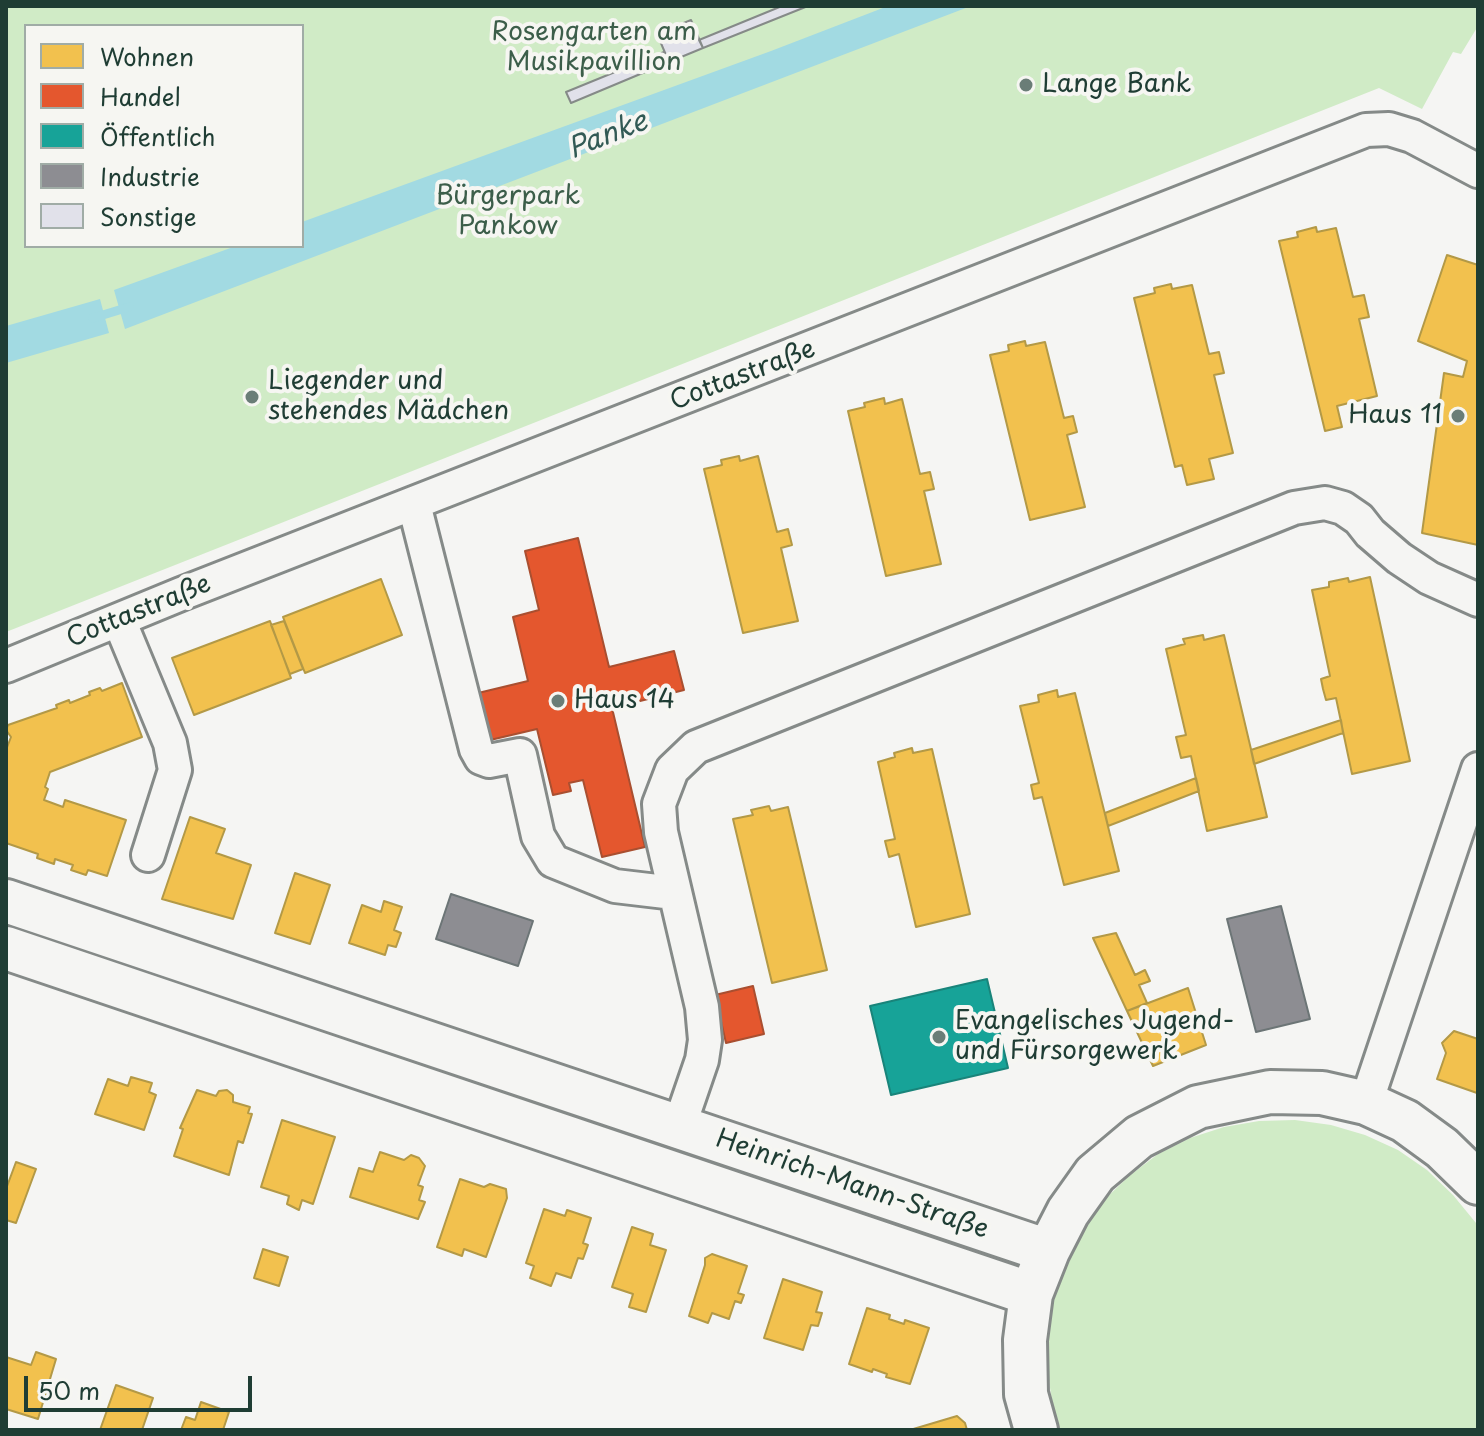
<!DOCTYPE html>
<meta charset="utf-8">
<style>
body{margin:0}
#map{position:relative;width:1484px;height:1436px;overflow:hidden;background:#f5f5f3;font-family:"Playpen Sans",sans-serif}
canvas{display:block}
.frame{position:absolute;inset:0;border:8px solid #1f3d34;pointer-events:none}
.legend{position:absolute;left:24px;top:24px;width:280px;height:224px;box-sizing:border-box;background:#f6f6f2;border:2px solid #a0aca6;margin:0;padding:10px 14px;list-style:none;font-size:24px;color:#1f3d34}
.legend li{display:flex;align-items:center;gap:16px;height:40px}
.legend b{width:40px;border:2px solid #a0aca6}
.scale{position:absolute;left:24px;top:1376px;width:228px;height:36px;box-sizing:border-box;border:4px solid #1f3d34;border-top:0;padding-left:10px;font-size:24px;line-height:28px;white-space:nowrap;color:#1f3d34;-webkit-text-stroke:6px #f6f6f2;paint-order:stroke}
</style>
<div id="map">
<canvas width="1484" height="1436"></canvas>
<div class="frame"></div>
<ul class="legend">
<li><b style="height:22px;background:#f2c14e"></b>Wohnen</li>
<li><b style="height:22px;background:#e4572e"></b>Handel</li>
<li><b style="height:22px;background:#17a398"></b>Öffentlich</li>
<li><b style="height:22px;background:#8d8d92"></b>Industrie</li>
<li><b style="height:22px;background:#e1e1ea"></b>Sonstige</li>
</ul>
<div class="scale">50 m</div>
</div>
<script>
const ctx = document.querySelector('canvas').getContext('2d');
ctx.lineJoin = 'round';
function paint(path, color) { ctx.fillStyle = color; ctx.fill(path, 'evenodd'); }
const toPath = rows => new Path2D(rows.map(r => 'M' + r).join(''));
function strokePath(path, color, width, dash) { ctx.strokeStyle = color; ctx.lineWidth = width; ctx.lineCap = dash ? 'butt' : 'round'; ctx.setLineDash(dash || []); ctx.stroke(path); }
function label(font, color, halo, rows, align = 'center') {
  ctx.font = font + ' "Playpen Sans",sans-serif'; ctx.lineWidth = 8; ctx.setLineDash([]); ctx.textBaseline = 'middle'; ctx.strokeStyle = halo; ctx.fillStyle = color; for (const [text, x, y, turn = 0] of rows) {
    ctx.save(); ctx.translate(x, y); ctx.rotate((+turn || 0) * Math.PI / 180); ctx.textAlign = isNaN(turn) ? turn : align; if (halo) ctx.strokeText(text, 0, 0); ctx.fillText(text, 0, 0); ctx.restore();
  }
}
const green = toPath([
 [6,6,1478,6,1478,26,1461,54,1453,52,1422,109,1379,88,6,632],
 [26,26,302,26,302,246,26,246],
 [1295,1120,1331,1125,1365,1135,1398,1150,1427,1170,1453,1195,1476,1223,1478,1227,1478,1430,1060,1430,1052,1402,1047,1366,1048,1331,1054,1295,1066,1261,1082,1230,1103,1201,1129,1176,1158,1154,1190,1138,1224,1127,1259,1121]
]);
const water = toPath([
 [888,6,971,6,125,329,114,290,236,246,302,246,302,222,771,51],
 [100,299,109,333,6,363,6,326]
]);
const homes = toPath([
 [1316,227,1317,232,1336,228,1353,297,1364,295,1369,317,1359,319,1377,396,1337,406,1342,427,1325,431,1279,241,1298,237,1297,232,1316,227],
 [1447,255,1478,265,1478,545,1422,533,1444,373,1463,377,1467,361,1418,341,1447,255],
 [1171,284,1172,289,1192,285,1209,354,1219,352,1224,373,1214,375,1233,453,1209,459,1214,479,1187,485,1182,465,1175,467,1134,298,1155,293,1154,288,1171,284],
 [1025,341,1026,346,1045,342,1064,418,1073,416,1077,432,1067,435,1085,507,1030,520,990,355,1009,351,1008,345,1025,341],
 [884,398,885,404,902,399,920,474,930,472,934,489,924,491,941,564,886,576,848,411,865,407,864,403,884,398],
 [739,456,740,461,758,456,777,532,788,529,792,545,781,548,798,621,743,633,704,469,722,465,721,460,739,456],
 [1370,577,1410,761,1352,774,1336,698,1326,700,1323,689,1321,679,1330,676,1312,590,1329,587,1329,582,1348,578,1349,582,1370,577],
 [381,579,402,635,305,673,283,617,381,579],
 [270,621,291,678,194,715,172,658,270,621],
 [284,621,303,669,290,674,271,625,284,621],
 [1203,635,1204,640,1224,635,1267,817,1207,831,1191,756,1181,758,1176,737,1186,735,1166,649,1185,644,1183,639,1203,635],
 [122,683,142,737,50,772,45,787,48,789,44,800,63,807,65,800,126,820,107,876,88,870,86,875,71,870,73,865,55,859,54,864,37,858,38,854,6,843,6,750,11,737,6,730,8,725,57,708,56,705,69,700,70,703,90,695,89,692,100,688,102,691,122,683],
 [1057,690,1058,697,1075,693,1119,871,1064,885,1042,797,1034,799,1031,785,1039,783,1020,706,1039,702,1038,695,1057,690],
 [1341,720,1343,733,1254,764,1251,750,1341,720],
 [912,748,913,753,932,749,970,914,916,927,899,854,889,857,885,841,895,839,878,762,895,757,894,753,912,748],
 [1196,778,1199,791,1108,826,1105,813,1196,778],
 [769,806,771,811,788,807,827,970,772,983,733,819,753,815,751,810,769,806],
 [190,817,225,829,216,853,251,865,233,919,162,899,190,817],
 [295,873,330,885,310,944,275,933,295,873],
 [384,901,402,907,394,930,401,933,396,947,388,945,385,955,349,943,362,905,381,912,384,901],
 [1116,933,1135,975,1145,970,1150,981,1139,985,1147,1003,1127,1011,1093,938,1116,933],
 [1188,988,1206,1045,1153,1066,1127,1011,1188,988],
 [1454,1031,1478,1039,1477,1093,1437,1079,1446,1053,1442,1043,1454,1031],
 [131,1077,152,1083,149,1092,156,1095,144,1130,95,1114,108,1079,128,1086,131,1077],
 [197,1090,216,1096,219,1091,227,1090,233,1095,233,1102,250,1107,248,1113,252,1114,243,1143,238,1141,229,1175,174,1156,183,1129,180,1128,197,1090],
 [282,1120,335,1137,313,1204,302,1200,299,1210,287,1204,289,1196,261,1187,282,1120],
 [380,1152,404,1160,411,1155,419,1158,425,1166,418,1185,423,1187,419,1200,425,1202,418,1219,350,1197,359,1168,373,1172,380,1152],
 [16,1162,36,1169,16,1223,6,1220,6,1189,16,1162],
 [460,1179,484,1187,490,1184,506,1189,507,1198,486,1257,464,1249,462,1256,437,1247,460,1179],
 [544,1209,565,1216,567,1210,591,1218,583,1243,588,1245,583,1259,578,1258,571,1278,556,1273,551,1286,530,1278,534,1266,526,1263,544,1209],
 [632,1227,653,1234,650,1245,666,1250,646,1312,629,1307,633,1294,612,1287,632,1227],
 [263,1249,288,1257,279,1286,254,1278,263,1249],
 [712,1254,747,1266,738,1293,744,1295,741,1303,735,1301,729,1319,712,1313,708,1323,689,1316,705,1265,705,1258,712,1254],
 [783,1279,822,1292,816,1312,822,1313,818,1326,811,1325,803,1350,764,1338,783,1279],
 [867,1308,890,1315,889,1319,904,1324,905,1320,929,1328,910,1384,886,1377,887,1374,873,1369,872,1372,849,1364,867,1308],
 [36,1352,56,1359,38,1419,6,1409,6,1357,31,1365,36,1352],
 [116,1385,153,1398,142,1430,100,1430,116,1385],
 [201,1402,229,1412,223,1430,181,1430,186,1417,195,1420,201,1402],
 [957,1416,965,1423,967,1430,910,1430,957,1416]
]);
const shops = toPath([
 [578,538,609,667,674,651,684,690,612,708,645,847,602,857,583,780,569,783,571,791,553,795,537,729,486,741,474,694,528,681,513,617,539,610,525,551,578,538],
 [753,986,764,1034,726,1043,715,995,753,986]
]);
const public = toPath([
 [987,979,1008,1068,891,1095,870,1006,987,979]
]);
const industry = toPath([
 [451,894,533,921,518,966,436,939,451,894],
 [1281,906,1310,1019,1256,1032,1227,919,1281,906]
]);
const stream = toPath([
 [93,318,129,307]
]);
const building = toPath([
 [782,6,808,6,703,48,699,40,782,6],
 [691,20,703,48,669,62,657,34,691,20],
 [664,52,669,62,571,103,566,92,664,52]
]);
const minor = toPath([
 [414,504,476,749,481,758,489,761,520,755,538,836,553,861,615,886,674,893],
 [119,620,170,743,175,770,148,855],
 [6,666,181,594,1366,130,1389,129,1412,136,1478,171],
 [1366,1103,1478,769],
 [679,1127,702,1060,705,1040,702,1007,661,832,659,804,672,770,696,747,1294,508,1325,503,1343,508,1359,519,1370,533,1399,558,1429,578,1478,600]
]);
const major = toPath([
 [6,901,1048,1251],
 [6,948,1031,1294],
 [1036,1430,1026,1394,1025,1340,1031,1294,1048,1251,1068,1212,1095,1174,1139,1137,1198,1107,1270,1092,1322,1093,1366,1103,1405,1121,1442,1148,1478,1183]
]);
const markers = [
 [1026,85,8,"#6a7d77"],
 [252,397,8,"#6a7d77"],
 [1458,416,8,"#6a7d77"],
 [558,701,8,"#6a7d77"],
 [939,1037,8,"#6a7d77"]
];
const parkNames = [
 ["Rosengarten am",594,33],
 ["Musikpavillion",594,63],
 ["Bürgerpark",508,197],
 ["Pankow",508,227]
];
const poiNames = [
 ["Lange Bank",1042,85],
 ["Liegender und",268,382],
 ["stehendes Mädchen",268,412],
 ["Haus 11",1442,416,"right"],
 ["Haus 14",574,701],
 ["Evangelisches Jugend-",955,1022],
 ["und Fürsorgewerk",955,1052]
];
const streetNames = [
 ["Cottastraße",743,376,-21],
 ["Cottastraße",139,612,-22],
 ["Heinrich-Mann-Straße",852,1185,19]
];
const waterNames = [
 ["Panke",608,136,-22]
];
paint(green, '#d0ebc6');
paint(water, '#a2dae2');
paint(homes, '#f2c14e');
strokePath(homes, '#b39946', 2);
paint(shops, '#e4572e');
strokePath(shops, '#a94f30', 2);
paint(public, '#17a398');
strokePath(public, '#19847a', 2);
paint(industry, '#8d8d92');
strokePath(industry, '#6c7576', 2);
strokePath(stream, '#a2dae2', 9);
paint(building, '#e1e1ea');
strokePath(building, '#858a88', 2);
strokePath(minor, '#858a88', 38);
strokePath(major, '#858a88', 48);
strokePath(minor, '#f5f5f3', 32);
strokePath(major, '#f5f5f3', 42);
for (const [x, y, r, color] of markers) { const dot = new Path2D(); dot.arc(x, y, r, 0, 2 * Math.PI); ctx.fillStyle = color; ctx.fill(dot); strokePath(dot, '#f6f6f2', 3); }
label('26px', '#3c5e4a', '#f6f6f2', parkNames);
label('26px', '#1f3d34', '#f6f6f2', poiNames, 'left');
label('26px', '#1f3d34', '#f6f6f2', streetNames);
label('italic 28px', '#325a55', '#f6f6f2', waterNames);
</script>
